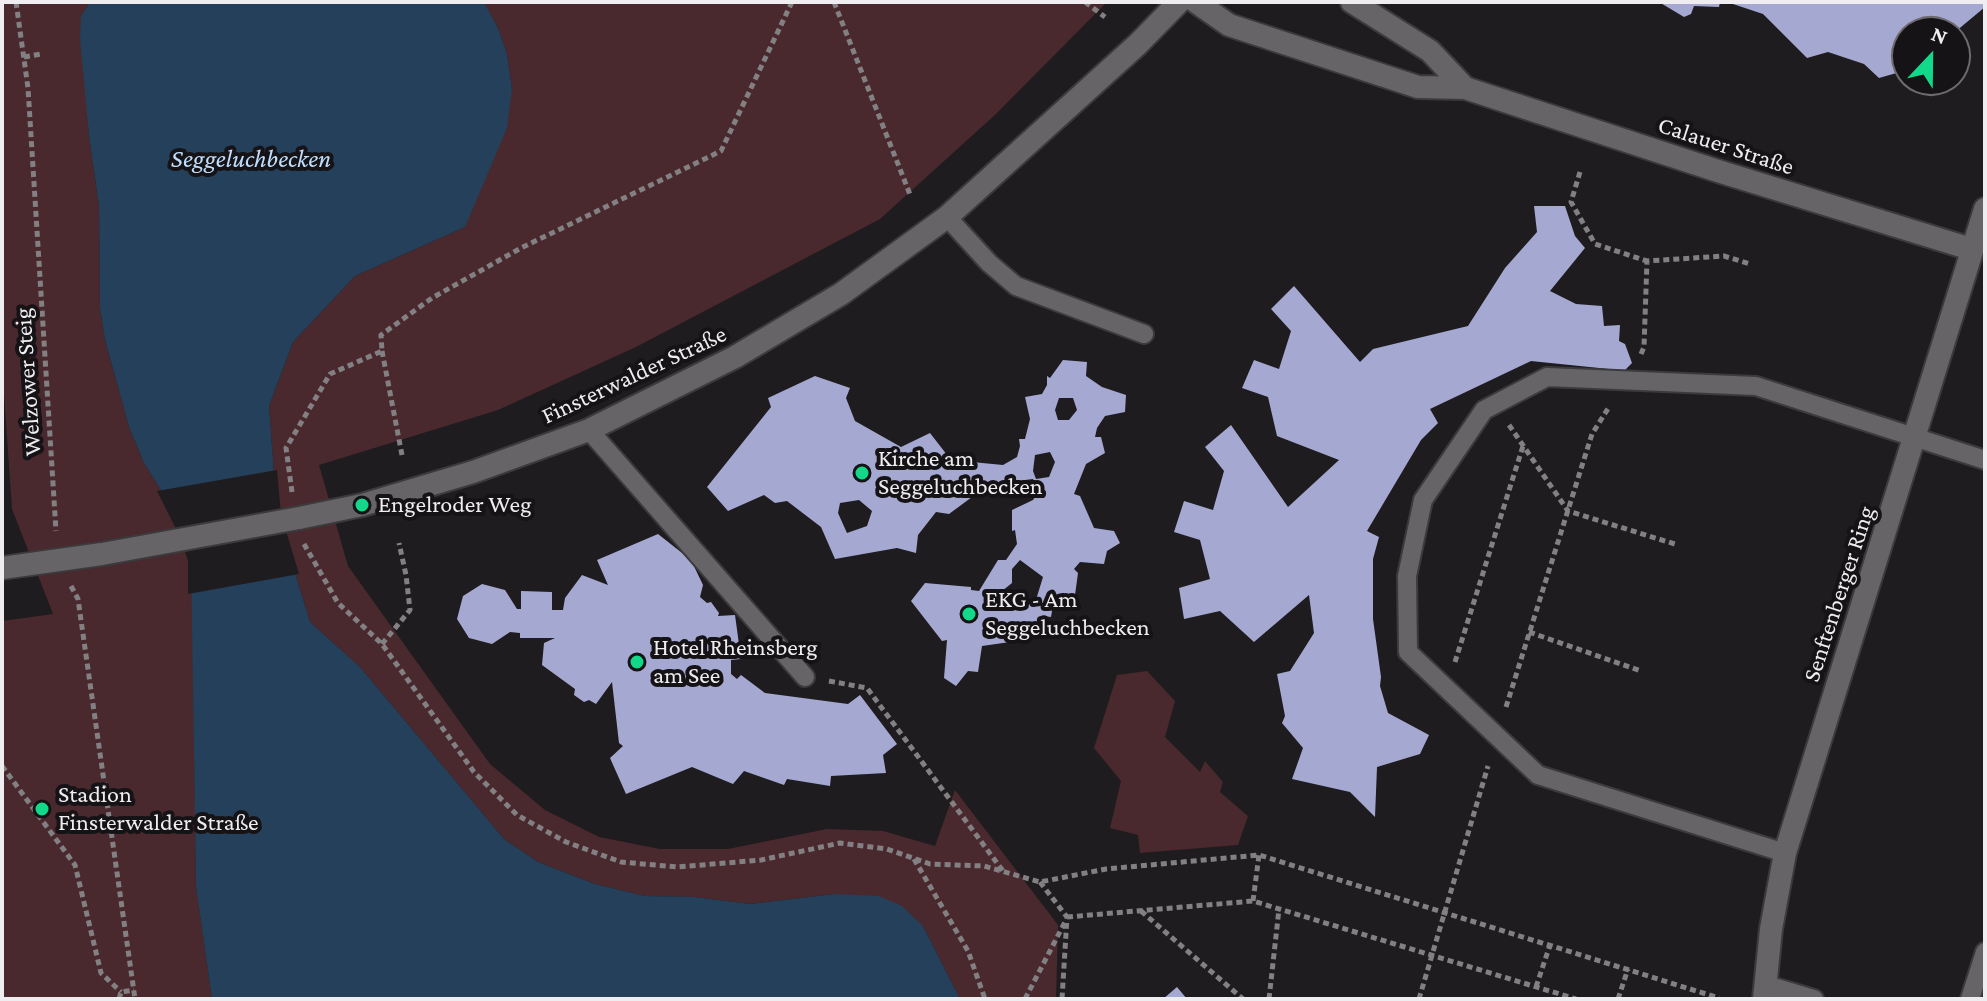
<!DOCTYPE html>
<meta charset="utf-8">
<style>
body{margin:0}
#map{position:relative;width:1987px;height:1001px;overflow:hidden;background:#1e1c1f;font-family:"Crimson Pro",serif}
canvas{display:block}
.frame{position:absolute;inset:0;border:4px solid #efedf0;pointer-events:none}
.north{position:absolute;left:1891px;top:16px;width:80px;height:80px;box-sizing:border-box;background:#151316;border:2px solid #6c6a6d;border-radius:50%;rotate:22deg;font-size:22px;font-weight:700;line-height:32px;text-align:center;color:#efedf0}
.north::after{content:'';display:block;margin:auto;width:28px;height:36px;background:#12d98a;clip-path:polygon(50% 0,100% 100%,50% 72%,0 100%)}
</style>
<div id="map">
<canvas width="1987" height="1001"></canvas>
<div class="frame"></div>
<div class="north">N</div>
</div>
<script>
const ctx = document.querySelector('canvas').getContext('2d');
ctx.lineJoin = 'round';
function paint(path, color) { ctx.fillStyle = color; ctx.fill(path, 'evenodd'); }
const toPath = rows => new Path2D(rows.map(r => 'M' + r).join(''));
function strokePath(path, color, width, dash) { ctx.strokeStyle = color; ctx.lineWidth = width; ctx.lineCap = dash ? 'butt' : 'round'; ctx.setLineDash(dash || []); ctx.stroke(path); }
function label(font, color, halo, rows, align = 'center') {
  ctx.font = font + ' "Crimson Pro",serif'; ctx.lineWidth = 8; ctx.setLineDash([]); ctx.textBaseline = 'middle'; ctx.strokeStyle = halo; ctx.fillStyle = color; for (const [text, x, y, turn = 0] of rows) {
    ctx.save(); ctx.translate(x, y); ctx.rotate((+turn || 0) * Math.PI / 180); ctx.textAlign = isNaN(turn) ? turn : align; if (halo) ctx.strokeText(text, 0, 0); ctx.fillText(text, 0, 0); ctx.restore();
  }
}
const green = toPath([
 [2,2,90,2,81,16,89,136,99,206,100,309,105,340,129,427,144,463,166,498,192,560,196,886,212,999,2,999,2,621,53,614,12,509,2,365],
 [484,2,1107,2,996,114,880,219,636,347,498,410,319,465,348,566,490,764,545,810,599,837,660,849,728,849,827,829,883,831,935,846,955,790,1058,925,1056,999,960,999,923,926,835,894,750,904,695,897,645,896,595,884,538,862,504,839,360,667,310,622,277,514,269,406,293,342,355,276,465,227,512,89,507,54,498,28],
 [1147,671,1175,701,1165,737,1200,772,1205,761,1223,782,1220,792,1248,816,1238,845,1140,853,1138,835,1110,828,1121,781,1094,748,1117,675]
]);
const water = toPath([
 [90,2,484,2,498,28,507,54,512,89,507,128,465,227,355,276,293,342,269,406,277,514,310,622,360,667,504,839,538,862,595,884,645,896,695,897,750,904,835,894,879,896,902,906,923,926,960,999,212,999,196,887,191,560,166,498,144,463,129,427,105,340,100,309,99,206,89,136,80,39,81,16]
]);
const pier = toPath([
 [277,470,281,514,299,574,188,594,188,561,180,537,157,491]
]);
const building = toPath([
 [1659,2,1720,2,1719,7,1694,6,1691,14,1684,17],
 [1727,2,1985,2,1985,7,1955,32,1907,32,1907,70,1879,78,1864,64,1828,52,1807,58,1763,14],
 [1534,206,1565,206,1575,236,1585,248,1550,291,1576,304,1602,306,1604,326,1620,325,1619,341,1625,344,1632,363,1621,374,1609,369,1531,361,1430,409,1438,423,1421,440,1367,531,1379,537,1373,559,1373,619,1381,677,1380,686,1388,713,1429,735,1420,754,1377,767,1375,817,1350,792,1292,779,1303,748,1282,723,1285,716,1277,674,1290,671,1314,633,1309,595,1254,642,1220,611,1184,619,1179,588,1210,579,1200,540,1174,532,1184,501,1213,510,1224,471,1205,447,1231,425,1288,507,1339,460,1277,436,1268,397,1242,388,1254,360,1279,369,1291,331,1271,309,1294,286,1360,362,1373,349,1468,326,1505,268,1537,232],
 [1063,360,1087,362,1086,376,1102,387,1126,395,1125,412,1105,416,1097,428,1095,437,1101,437,1105,453,1086,464,1074,494,1080,496,1094,528,1114,531,1120,543,1107,551,1104,564,1080,562,1074,569,1078,573,1075,595,1062,594,1053,605,1051,617,1044,616,1032,627,1031,639,982,646,978,672,968,671,956,686,944,678,947,640,942,641,911,601,925,583,971,587,971,590,979,591,998,560,1006,560,1017,544,1015,530,1012,531,1012,510,1033,500,1039,491,1033,479,1009,482,972,497,949,514,936,512,918,535,916,553,897,548,835,559,821,527,787,501,775,503,764,495,728,511,707,487,771,407,768,398,815,376,850,388,846,398,855,421,901,447,930,433,951,460,1003,465,1017,457,1020,446,1019,439,1025,439,1030,419,1025,397,1042,394,1047,385,1047,376,1050,378],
 [1059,398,1073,398,1077,410,1069,420,1058,420,1055,410],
 [1050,452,1055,462,1049,477,1036,479,1033,471,1035,455],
 [859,500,872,511,867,526,847,533,838,513,840,503],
 [1020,560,1043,577,1035,603,1011,606,1002,591,1012,583,1012,569],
 [658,534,691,560,703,585,700,597,707,603,711,602,719,613,718,616,735,615,741,659,731,660,731,674,737,679,741,675,765,693,848,704,860,695,897,744,883,755,886,773,831,776,830,786,787,779,784,785,744,771,733,784,692,767,626,794,610,758,623,746,619,743,612,682,596,704,589,700,584,702,574,695,575,689,542,665,544,643,555,638,520,638,520,633,510,632,492,644,469,638,457,619,463,596,482,584,505,590,517,609,521,609,521,591,552,592,552,610,563,610,565,598,582,575,608,585,597,560],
 [1177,987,1187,999,1163,999]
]);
const path = toPath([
 [16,2,28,88,56,531],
 [834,2,911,197],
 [1085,2,1105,17],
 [24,57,41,54],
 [1580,172,1571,202,1595,244,1647,261],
 [382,351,402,455],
 [1641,354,1644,347,1647,261,1724,256,1750,264],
 [1509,425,1568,511,1678,545],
 [292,492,286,448,330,374,382,351,381,335,432,298,521,248,721,151,792,2],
 [304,544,338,603,382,644,474,772,517,815,566,842,621,862,678,867,761,860,840,843,887,849,930,864,984,866,1040,882,1106,869,1259,855,1719,998],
 [71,586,78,599,135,999],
 [1529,632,1641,671],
 [382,644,410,610,406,575,399,543],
 [1455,662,1523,446],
 [829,681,867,688,1003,871],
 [1506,707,1592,434,1609,407],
 [2,766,75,865,101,973,121,992],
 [914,859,968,951,985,999],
 [1040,882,1067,917,1062,999],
 [1253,901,1259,855],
 [1141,911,1243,999],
 [1067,917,1253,901,1576,999],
 [1536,987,1550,945],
 [119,999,121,992,134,990],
 [1025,999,1065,922],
 [1269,999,1279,909],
 [1419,999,1488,766],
 [1618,999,1628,969]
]);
const service = toPath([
 [947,217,989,263,1016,286,1144,334],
 [589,430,805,677],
 [1785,853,1538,775,1408,652,1407,576,1423,500,1484,410,1547,377,1756,386,1985,460],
 [1764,984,1814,999],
 [1970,999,1985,952]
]);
const minor = toPath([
 [1196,2,1229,25,1418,87,1465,88,1721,172,1971,249],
 [1352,2,1430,51,1465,88],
 [1764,999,1771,929,1785,853,1985,209]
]);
const tertiary = toPath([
 [299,518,362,505,473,472,589,430,735,357,841,294,947,217,1138,44,1179,2],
 [2,568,102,554]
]);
const tertiaryBridge = toPath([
 [102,554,299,518]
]);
const markers = [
 [862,473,8,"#12d98a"],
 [362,505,8,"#12d98a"],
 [969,614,8,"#12d98a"],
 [637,662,8,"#12d98a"],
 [42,809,8,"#12d98a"]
];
const streetNames = [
 ["Calauer Straße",1726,146,18],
 ["Finsterwalder Straße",634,375,-25],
 ["Welzower Steig",28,382,-94],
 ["Senftenberger Ring",1839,594,-72]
];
const poiNames = [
 ["Kirche am",878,459],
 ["Seggeluchbecken",878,487],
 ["Engelroder Weg",378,505],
 ["EKG - Am",985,600],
 ["Seggeluchbecken",985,628],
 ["Hotel Rheinsberg",653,648],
 ["am See",653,676],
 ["Stadion",58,795],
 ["Finsterwalder Straße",58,823]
];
const waterNames = [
 ["Seggeluchbecken",251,159]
];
paint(green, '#49292d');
paint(water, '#24405b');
paint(pier, '#1e1c1f');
paint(building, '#a5a9d2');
strokePath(service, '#3b3a3c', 22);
strokePath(minor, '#3b3a3c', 26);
strokePath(tertiary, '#3b3a3c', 26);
strokePath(path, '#828083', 5, [6, 4]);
strokePath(service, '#666467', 18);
strokePath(minor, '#666467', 22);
strokePath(tertiary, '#666467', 22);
strokePath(tertiaryBridge, '#3b3a3c', 26, []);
strokePath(tertiaryBridge, '#666467', 22);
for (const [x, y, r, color] of markers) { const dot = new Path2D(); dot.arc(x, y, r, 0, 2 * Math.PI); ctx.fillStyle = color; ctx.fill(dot); strokePath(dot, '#151316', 3); }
label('24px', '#efedf0', '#151316', streetNames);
label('24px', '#efedf0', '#151316', poiNames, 'left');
label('italic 26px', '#c0defc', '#151316', waterNames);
</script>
